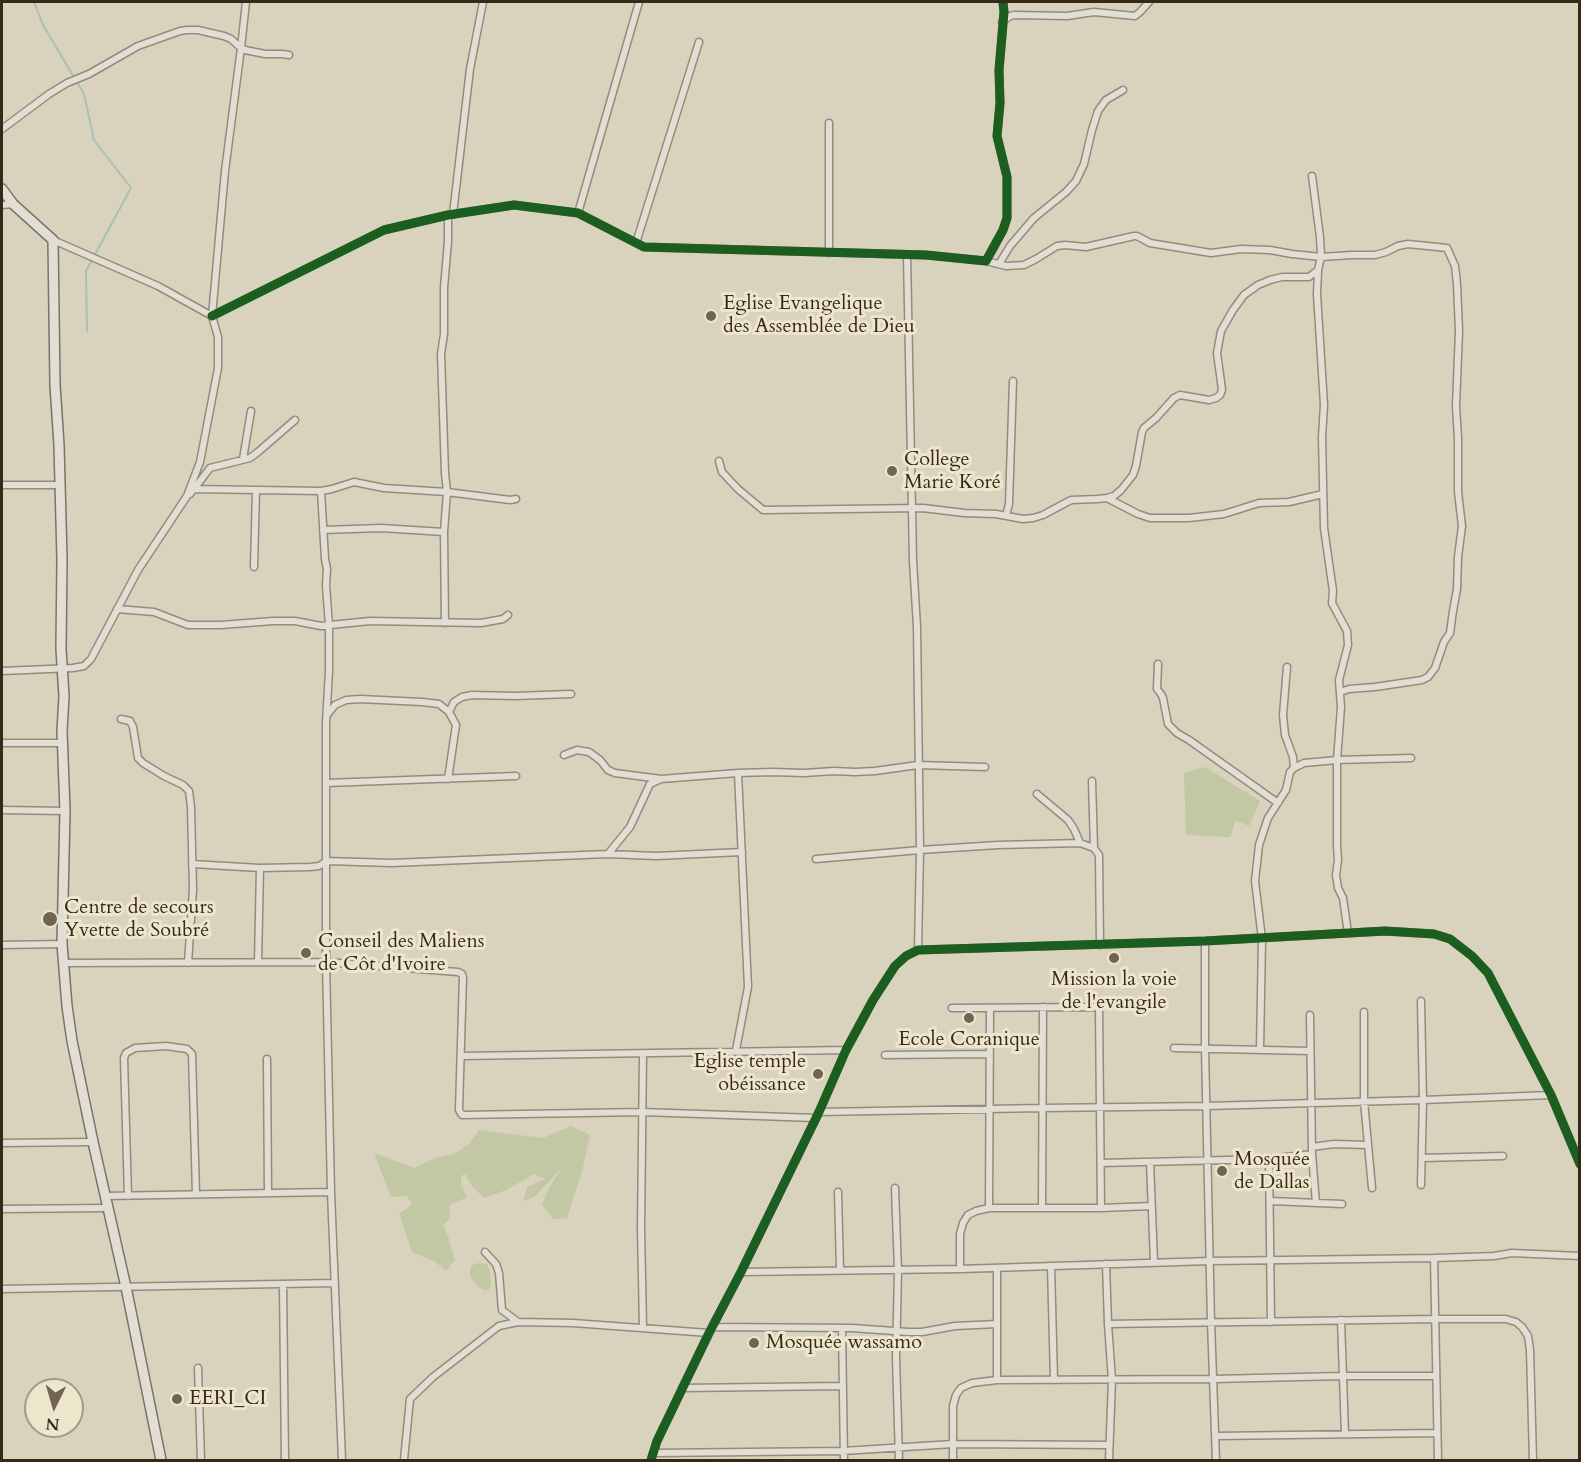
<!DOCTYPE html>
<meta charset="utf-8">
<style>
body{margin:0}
#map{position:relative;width:1581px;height:1462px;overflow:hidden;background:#d9d2bd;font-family:Cardo,serif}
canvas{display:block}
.frame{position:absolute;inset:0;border:3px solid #372919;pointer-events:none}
.north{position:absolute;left:24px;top:1378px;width:60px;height:60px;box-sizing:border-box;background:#eee6cc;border:2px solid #a59a84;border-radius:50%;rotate:185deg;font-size:16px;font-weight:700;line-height:24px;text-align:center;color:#372919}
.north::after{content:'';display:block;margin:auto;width:21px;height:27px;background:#706452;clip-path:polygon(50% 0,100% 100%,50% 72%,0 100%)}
</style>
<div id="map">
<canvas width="1581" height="1462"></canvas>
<div class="frame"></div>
<div class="north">N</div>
</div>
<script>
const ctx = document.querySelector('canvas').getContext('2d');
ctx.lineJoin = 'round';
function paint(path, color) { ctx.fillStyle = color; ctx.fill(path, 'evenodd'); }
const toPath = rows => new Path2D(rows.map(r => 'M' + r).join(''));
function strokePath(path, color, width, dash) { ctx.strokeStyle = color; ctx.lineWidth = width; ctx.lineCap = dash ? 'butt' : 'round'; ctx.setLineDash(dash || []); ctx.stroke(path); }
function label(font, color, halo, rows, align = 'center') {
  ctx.font = font + ' Cardo,serif'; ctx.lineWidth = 6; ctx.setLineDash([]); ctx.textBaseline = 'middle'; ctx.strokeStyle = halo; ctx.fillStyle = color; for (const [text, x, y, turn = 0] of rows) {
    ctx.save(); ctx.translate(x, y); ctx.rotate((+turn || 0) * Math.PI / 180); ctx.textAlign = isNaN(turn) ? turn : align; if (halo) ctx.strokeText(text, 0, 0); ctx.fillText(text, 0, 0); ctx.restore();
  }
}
const green = toPath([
 [1205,767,1260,801,1249,826,1236,820,1230,837,1186,835,1184,773],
 [571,1126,590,1135,582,1171,567,1218,553,1219,542,1204,549,1188,561,1169,533,1198,523,1201,527,1187,545,1179,534,1174,506,1190,484,1198,472,1186,465,1174,461,1176,461,1185,467,1197,450,1205,450,1218,443,1225,448,1236,455,1260,446,1271,434,1261,412,1252,399,1213,408,1208,412,1203,406,1196,391,1197,374,1153,415,1168,434,1158,454,1154,469,1144,479,1130,543,1138],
 [480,1263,487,1264,490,1271,491,1286,486,1291,477,1286,470,1276,470,1270,471,1267,474,1264]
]);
const stream = toPath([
 [34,2,43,25,84,94,94,140,131,188,86,271,87,331]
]);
const minor = toPath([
 [246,2,241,48,245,50,265,54,282,54,289,55],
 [1002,22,1010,16,1014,15,1067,16,1094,12,1135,16,1140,12,1149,2],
 [829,123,829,253],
 [2,129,49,94,67,83,89,74,138,46,180,31,187,30,198,30,224,36,231,39,241,48,225,171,212,316],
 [2,205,13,204],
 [578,213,639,2],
 [453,214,470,69,483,2],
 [636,243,699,42],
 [907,255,913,561,917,627,920,850,918,950],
 [986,261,1006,266,1024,265,1036,259,1057,246,1065,245,1086,247,1134,236,1137,236,1150,243,1211,253,1241,249,1270,250,1292,254,1321,257,1352,255,1375,255,1386,252,1398,246,1408,244,1447,248,1455,266,1457,284,1459,331,1456,406,1458,439,1458,492,1462,526,1458,557,1457,589,1453,611,1450,633,1444,642,1435,668,1428,677,1422,680,1375,687,1349,689,1340,692],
 [999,264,1010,246,1034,218,1066,192,1076,181,1084,164,1092,130,1098,111,1106,100,1123,90],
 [212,316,384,230,448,215,514,205,578,213,644,247,926,255,986,261,1003,230,1007,218,1007,177,997,136,1000,103,999,70,1004,12,1003,2],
 [243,459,251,411],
 [719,461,722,472,738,489,763,510,923,508,964,513,996,514,1023,519,1033,518,1043,515,1071,500,1097,499,1107,498,1114,496,1121,490,1133,475,1136,466,1142,432,1144,428,1156,418,1174,398,1180,395,1209,400,1216,398,1220,395,1222,390,1221,382,1217,353,1221,331,1233,310,1244,295,1258,285,1270,280,1282,277,1309,277,1318,270,1321,257,1320,237,1312,176],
 [2,485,60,485],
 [194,489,210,468,250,458,258,452,295,420],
 [321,491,325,559,327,569,326,585,329,626,329,671,326,723,326,962,331,1192,342,1460],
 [190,494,194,489,321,491,332,489,354,482,384,488,447,492,510,500,516,499],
 [1107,498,1138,514,1150,518,1189,518,1224,514,1259,503,1289,502,1323,494],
 [1006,516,1009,504,1013,381],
 [323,530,381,528,444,532],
 [254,567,256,490],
 [117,609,154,612,188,625,221,625,273,621,295,621,321,626,370,621,481,623,503,619,508,615],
 [445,623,444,532,447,492,445,473,441,354,444,334,444,288,448,241,448,215],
 [1158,664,1157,689,1161,694,1163,698,1168,724,1177,733,1189,740,1278,803],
 [1287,667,1283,715,1285,735,1293,757,1294,768],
 [2,671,73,668,84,666,91,659,138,570,187,496,200,462,218,368,218,337,212,316,158,286,53,240],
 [449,712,454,702,462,697,472,695,515,696,571,694],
 [327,715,335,705,346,700,360,699,422,702,439,704,449,712,456,725,448,779],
 [121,719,130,721,133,727,138,758,143,763,164,776,183,785,189,791,191,807,193,889,188,963],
 [2,743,62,743],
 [564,755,577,750,589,752,600,760,608,770,615,773,661,779,738,773,773,772,804,773,834,771,855,772,875,771,918,765,985,767],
 [1092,781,1094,848],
 [326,783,516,776],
 [1037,794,1068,820,1074,829,1080,843],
 [2,810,65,811],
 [608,854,630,827,650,784,661,779],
 [816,859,920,850,998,845,1080,843,1094,848,1099,855,1100,945],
 [192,864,260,868,310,867,319,866,327,861,392,863,608,854,656,856,742,852],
 [1348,933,1343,898,1338,888,1336,875,1338,860,1337,846,1337,760,1411,758],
 [1205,941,1205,1048,1211,1322,1216,1460],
 [2,945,62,944],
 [258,962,260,868],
 [64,963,326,962,458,972,462,974,463,977,459,1110,462,1115,642,1112,816,1118],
 [1421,1001,1423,1100,1421,1185],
 [952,1008,1096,1007,1099,1008,1101,1208],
 [1364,1012,1364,1101,1372,1188],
 [1310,1015,1312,1154,1316,1203],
 [1174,1048,1310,1051],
 [1260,1049,1262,939,1255,881,1259,845,1268,818,1286,790,1290,772,1294,768,1304,763,1337,760,1341,707,1339,680,1348,645,1347,631,1332,603,1333,591,1324,528,1322,437,1324,405,1317,294,1318,271],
 [736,1050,748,987,738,773],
 [643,1054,641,1229,643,1327],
 [885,1055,990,1054],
 [461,1056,846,1050],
 [267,1059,268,1193],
 [819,1112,1043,1108,1207,1106,1423,1100,1551,1095],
 [2,1143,93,1142],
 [1312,1147,1334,1144,1368,1145],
 [1422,1158,1503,1156],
 [1269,1159,1271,1322],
 [1150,1162,1154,1262],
 [1101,1163,1269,1159,1312,1154],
 [895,1188,898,1271,896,1358,899,1460],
 [838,1192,840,1270],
 [105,1196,331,1192],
 [128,1196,124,1058,126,1053,135,1048,166,1046,187,1049,192,1054,196,1194],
 [1271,1201,1342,1204],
 [989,1208,990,1009],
 [1042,1208,1043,1007],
 [2,1209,108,1208],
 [485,1252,496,1264,499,1273,502,1310,518,1322],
 [1434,1258,1438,1460],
 [1106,1264,1108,1324,1112,1380,1109,1460],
 [1051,1266,1054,1380],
 [997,1268,997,1380],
 [960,1269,960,1234,963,1223,968,1215,976,1211,989,1208,1101,1208,1151,1206],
 [741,1272,960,1269,1210,1261,1434,1258,1494,1256,1512,1253,1580,1256],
 [283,1284,285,1460],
 [2,1289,335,1283],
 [1341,1320,1345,1434],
 [1108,1324,1435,1319,1506,1319,1516,1322,1522,1327,1528,1336,1530,1350,1533,1460],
 [713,1327,852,1328,908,1332,922,1332,955,1326,997,1324],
 [842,1328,844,1460],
 [198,1368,201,1460],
 [682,1388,843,1386],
 [1216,1436,1437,1433],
 [653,1453,843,1451,953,1444,1109,1445],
 [404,1460,410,1399,433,1377,499,1326,518,1322,573,1323,709,1333],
 [651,1460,657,1441,709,1333,741,1272,819,1112,846,1050,873,1000,895,966,906,956,918,950,1205,941,1385,931,1434,934,1450,939,1472,956,1488,973,1551,1095,1580,1164],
 [953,1460,953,1406,956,1395,961,1388,972,1383,997,1380,1214,1379,1342,1376,1436,1376]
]);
const secondary = toPath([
 [2,189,13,204,53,240,55,385,59,445,62,559,61,649,64,696,62,731,65,811,62,944,67,1006,72,1041,93,1142,126,1287,161,1460]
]);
const cycleway = toPath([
 [212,316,384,230,448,215,514,205,578,213,644,247,926,255,986,261,1003,230,1007,218,1007,177,997,136,1000,103,999,70,1004,12,1003,2],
 [651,1460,657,1441,709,1333,741,1272,819,1112,846,1050,873,1000,895,966,906,956,918,950,1205,941,1385,931,1434,934,1450,939,1472,956,1488,973,1551,1095,1580,1164]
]);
const markers = [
 [711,316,6,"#706452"],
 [892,471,6,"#706452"],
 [50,919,8,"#706452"],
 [306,953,6,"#706452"],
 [1114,958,6,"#706452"],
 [969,1018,6,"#706452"],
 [818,1074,6,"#706452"],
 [1222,1171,6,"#706452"],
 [754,1343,6,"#706452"],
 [177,1399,6,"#706452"]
];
const poiNames = [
 ["Eglise Evangelique",723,304],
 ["des Assemblée de Dieu",723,327],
 ["College",904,460],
 ["Marie Koré",904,483],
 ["Centre de secours",64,908],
 ["Yvette de Soubré",64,931],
 ["Conseil des Maliens",318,942],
 ["de Côt d'Ivoire",318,965],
 ["Mission la voie",1114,980,"center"],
 ["de l'evangile",1114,1003,"center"],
 ["Ecole Coranique",969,1040,"center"],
 ["Eglise temple",806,1062,"right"],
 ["obéissance",806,1085,"right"],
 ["Mosquée",1234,1160],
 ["de Dallas",1234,1183],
 ["Mosquée wassamo",766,1343],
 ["EERI_CI",189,1399]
];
paint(green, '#c2c8a4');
strokePath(stream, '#aac0b4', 2);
strokePath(minor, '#928c7e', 9);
strokePath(secondary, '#7a7468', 12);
strokePath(minor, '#e2ded3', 6);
strokePath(secondary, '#e2ded3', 9);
strokePath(cycleway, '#1b5e20', 9);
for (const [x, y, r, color] of markers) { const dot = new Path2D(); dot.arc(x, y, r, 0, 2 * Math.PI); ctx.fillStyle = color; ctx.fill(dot); strokePath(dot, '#eee6cc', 2); }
label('20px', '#372919', '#eee6cc', poiNames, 'left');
</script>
